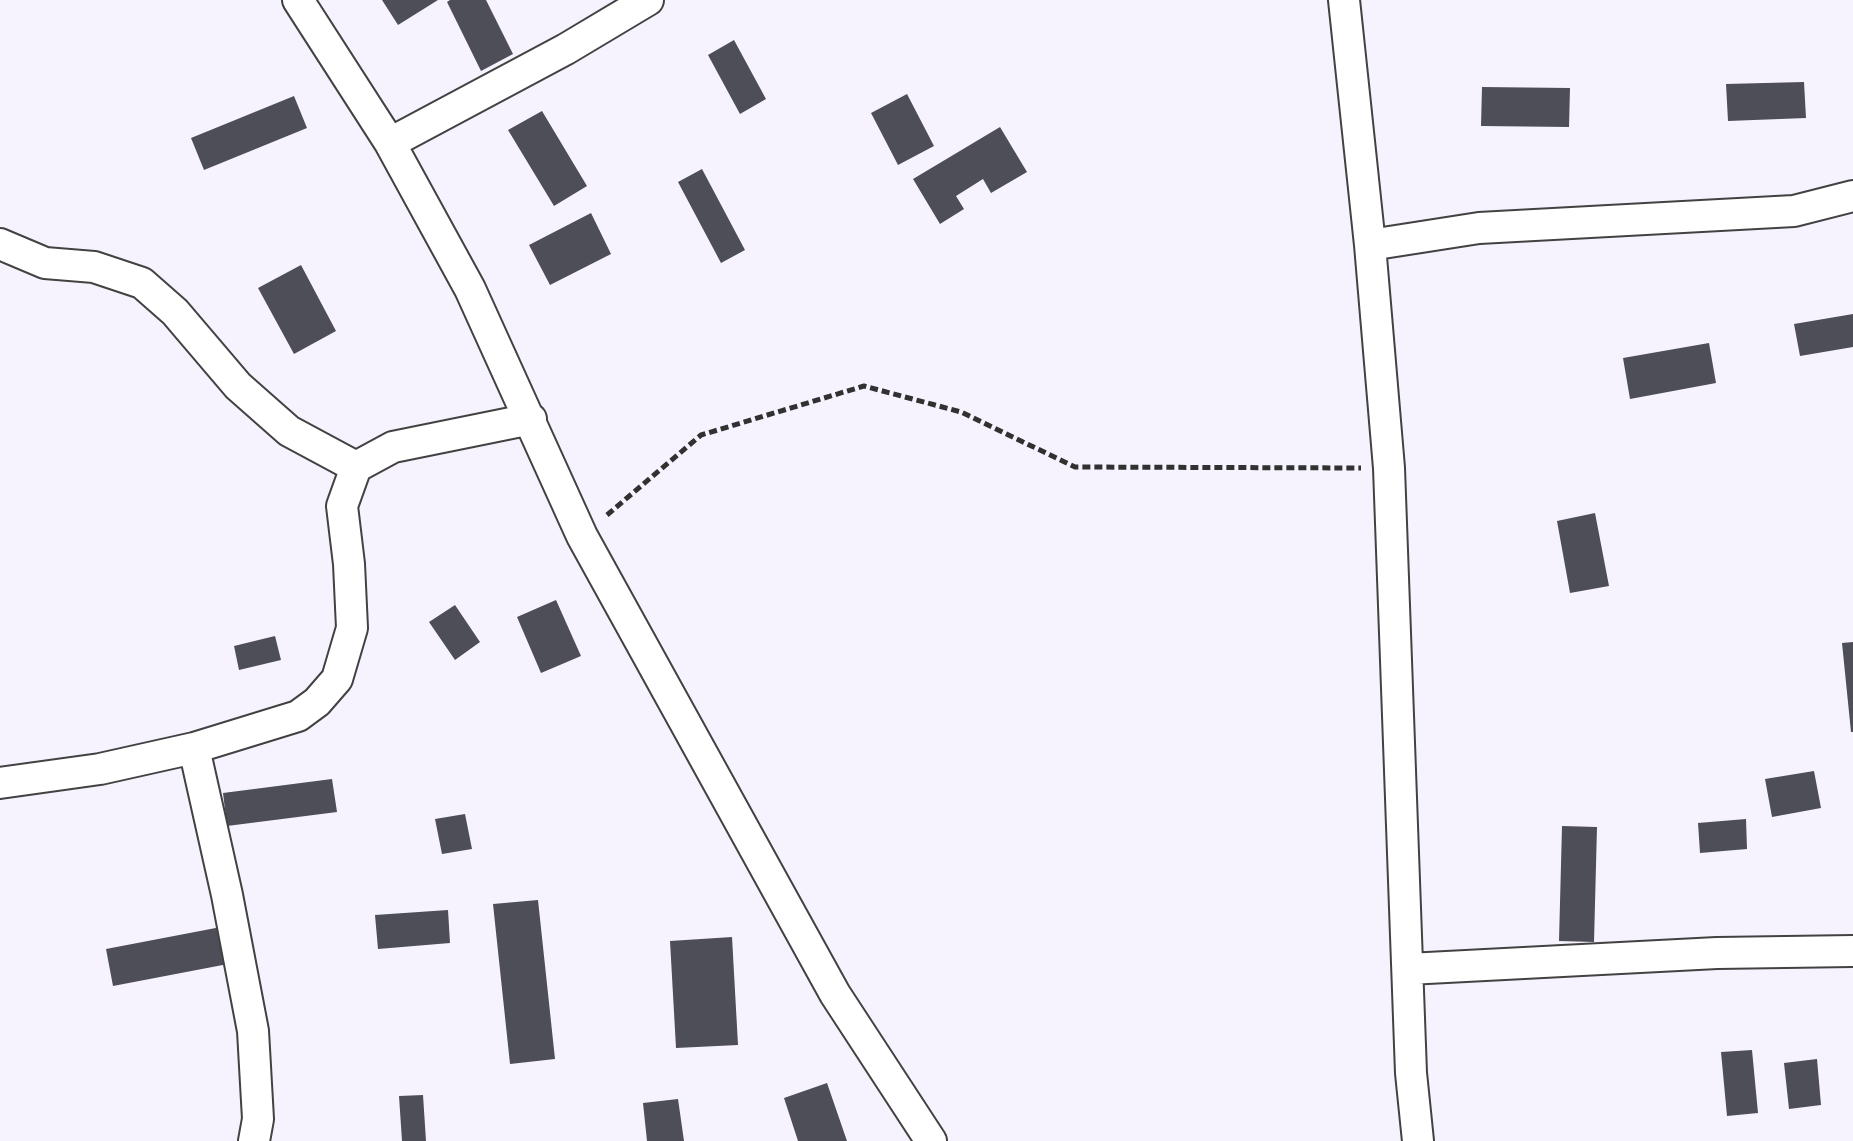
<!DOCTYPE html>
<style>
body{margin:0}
canvas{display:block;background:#f6f3fe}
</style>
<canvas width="1853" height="1141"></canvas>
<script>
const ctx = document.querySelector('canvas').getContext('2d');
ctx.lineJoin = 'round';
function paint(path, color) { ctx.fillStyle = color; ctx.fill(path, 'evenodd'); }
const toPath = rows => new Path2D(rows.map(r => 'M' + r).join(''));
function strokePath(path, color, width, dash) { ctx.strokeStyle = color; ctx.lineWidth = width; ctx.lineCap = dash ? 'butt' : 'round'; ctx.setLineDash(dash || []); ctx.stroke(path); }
const building = toPath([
 [382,0,438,0,398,25],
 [450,0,486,0,513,54,481,71,447,2],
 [734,40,766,99,740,114,708,55],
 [1804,82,1806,118,1728,121,1726,84],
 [1482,87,1570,88,1569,127,1481,126],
 [907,94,934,146,898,165,871,113],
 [294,96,307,128,204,170,191,138],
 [542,111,587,186,554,206,508,130],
 [1000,127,1027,172,991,193,983,179,956,196,964,209,940,224,913,179],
 [702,169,745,250,721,263,678,182],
 [591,213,611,254,550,285,529,245],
 [301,265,336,331,294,354,258,288],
 [1853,314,1853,347,1800,356,1794,324],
 [1709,343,1716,383,1630,399,1623,358],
 [1595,513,1609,586,1570,593,1557,521],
 [556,600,581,656,541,673,517,617],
 [455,605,480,642,455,660,429,622],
 [275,636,281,660,239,670,234,646],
 [1853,642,1853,732,1851,732,1842,643],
 [1814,771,1821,808,1772,817,1765,779],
 [332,779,337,812,227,826,223,793],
 [465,814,472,849,442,854,435,819],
 [1746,819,1747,849,1700,853,1698,823],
 [1562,826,1597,827,1594,942,1559,941],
 [538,900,555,1059,510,1064,493,904],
 [448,910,450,943,378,949,375,915],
 [221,927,228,964,113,986,106,949],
 [732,937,738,1045,676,1048,670,941],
 [1752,1050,1758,1113,1727,1116,1721,1052],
 [1817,1059,1821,1105,1789,1109,1784,1063],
 [827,1083,847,1141,798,1141,784,1098],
 [423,1095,426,1141,402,1141,399,1096],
 [678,1099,684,1141,647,1141,643,1103]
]);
const path = toPath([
 [607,515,701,435,864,386,961,412,1075,467,1361,468]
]);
const minor = toPath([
 [298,0,390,143,470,289,582,536,835,994,931,1141],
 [1344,0,1370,245,1389,468,1411,1073,1418,1141],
 [390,143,566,49,648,0],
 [0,244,45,263,94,267,142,283,175,312,238,386,289,431,356,467],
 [1370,245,1479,228,1794,211,1853,196],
 [194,748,227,895,253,1031,258,1119,254,1141],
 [0,783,100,769,194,748,298,716,317,702,337,679,352,628,349,564,342,506,356,467,393,447,531,419],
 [1408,969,1717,953,1853,951]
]);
paint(building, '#4d4e57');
strokePath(minor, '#424242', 34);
strokePath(path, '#313131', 5, [8, 4]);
strokePath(minor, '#fff', 30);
</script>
